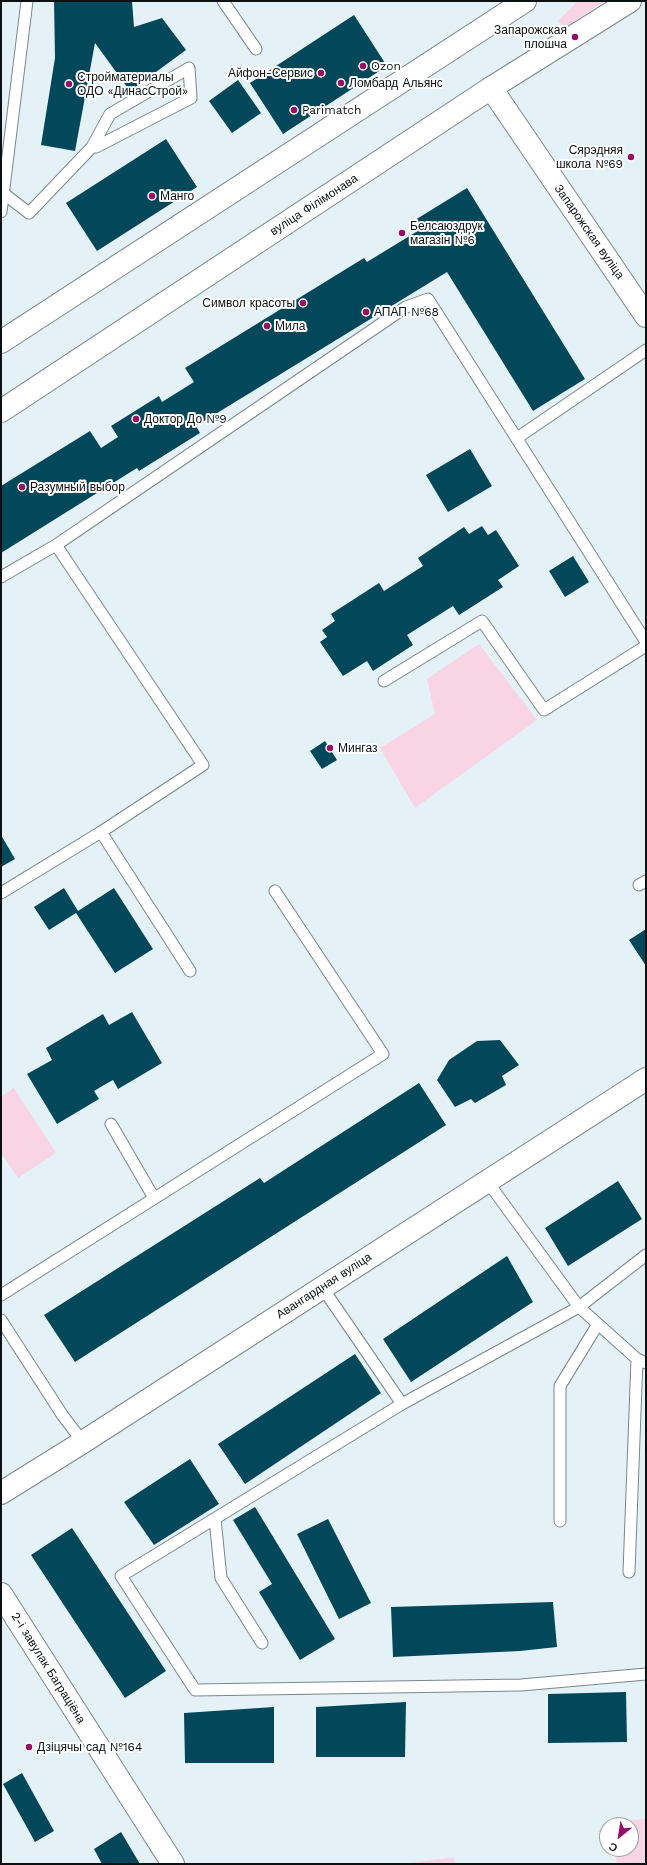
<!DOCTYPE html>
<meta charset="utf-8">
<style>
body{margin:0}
#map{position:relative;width:647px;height:1865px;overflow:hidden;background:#e4f2f8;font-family:"Work Sans",sans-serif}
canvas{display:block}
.frame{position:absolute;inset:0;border:2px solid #0b1012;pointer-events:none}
.north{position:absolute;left:599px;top:1817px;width:40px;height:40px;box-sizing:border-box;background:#fff;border:1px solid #9d9fa0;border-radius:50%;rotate:210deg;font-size:11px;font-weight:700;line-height:16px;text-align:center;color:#0b1012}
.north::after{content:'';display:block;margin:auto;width:14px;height:18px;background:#960f66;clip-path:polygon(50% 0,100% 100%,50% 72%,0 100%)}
</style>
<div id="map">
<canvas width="647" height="1865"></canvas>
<div class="frame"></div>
<div class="north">С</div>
</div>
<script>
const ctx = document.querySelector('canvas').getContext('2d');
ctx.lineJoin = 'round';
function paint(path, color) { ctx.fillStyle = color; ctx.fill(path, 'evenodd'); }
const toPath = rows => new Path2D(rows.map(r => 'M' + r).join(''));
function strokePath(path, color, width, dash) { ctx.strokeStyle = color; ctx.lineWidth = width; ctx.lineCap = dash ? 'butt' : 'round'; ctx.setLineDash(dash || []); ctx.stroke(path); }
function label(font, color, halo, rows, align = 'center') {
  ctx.font = font + ' "Work Sans",sans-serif'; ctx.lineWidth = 4; ctx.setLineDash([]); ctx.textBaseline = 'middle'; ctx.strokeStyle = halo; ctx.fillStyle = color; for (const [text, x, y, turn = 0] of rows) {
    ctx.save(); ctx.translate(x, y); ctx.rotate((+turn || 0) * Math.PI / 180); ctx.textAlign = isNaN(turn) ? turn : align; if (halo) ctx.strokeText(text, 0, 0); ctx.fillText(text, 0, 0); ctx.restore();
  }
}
const green = toPath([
 [578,1,605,1,565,27,558,21],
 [479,644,537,720,415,808,380,748,435,714,427,679],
 [14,1088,56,1153,18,1178,1,1153,1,1097],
 [646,1818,646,1864,617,1864,614,1849,631,1849,631,1825,611,1825,610,1824],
 [454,1857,455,1864,402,1864]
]);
const building = toPath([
 [54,1,132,1,134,27,162,18,186,50,130,91,95,43,75,151,41,145,55,58],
 [354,15,387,66,283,134,250,83],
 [238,80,261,113,232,133,209,101],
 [166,139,197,187,97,251,66,203],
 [467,188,585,379,533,411,447,272,196,426,200,433,139,471,137,468,1,553,1,486,90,431,101,448,118,437,111,426,159,396,162,402,194,382,185,368,364,258,367,262,421,229,415,220],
 [470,449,492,486,448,512,426,475],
 [482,526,488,535,496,530,519,566,498,580,503,587,459,615,453,606,407,635,413,645,373,671,367,661,343,676,320,642,327,637,322,630,335,621,331,614,379,583,384,591,423,566,418,558,464,527,469,534],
 [573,556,589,582,565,597,549,571],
 [325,741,337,760,322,769,310,751],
 [1,835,15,859,1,867],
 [64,888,78,911,114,888,153,949,115,973,76,913,49,930,34,907],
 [646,929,646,966,629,940],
 [132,1012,162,1063,118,1089,113,1080,104,1085,94,1091,99,1099,57,1124,27,1074,52,1060,46,1048,103,1014,109,1025],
 [500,1040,519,1065,502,1076,506,1085,475,1103,471,1099,455,1107,437,1080,449,1060,477,1041],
 [419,1083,446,1125,75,1362,44,1315,260,1178,264,1183],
 [618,1181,642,1219,568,1266,545,1228],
 [507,1256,533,1302,411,1382,383,1339],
 [355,1354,381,1393,245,1484,218,1444],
 [190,1459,219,1504,154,1545,124,1502],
 [255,1507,335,1639,300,1660,259,1592,272,1584,233,1520],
 [328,1519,371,1603,339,1619,297,1534],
 [72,1528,166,1671,125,1698,31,1555],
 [553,1602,557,1647,520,1651,393,1657,391,1607],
 [626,1692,627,1742,548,1743,548,1694],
 [406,1702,405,1757,316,1757,316,1707],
 [274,1707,274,1763,185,1763,184,1713],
 [22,1773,54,1831,35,1842,3,1784],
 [121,1832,140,1864,102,1864,94,1849]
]);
const lane = toPath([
 [223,1,256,49],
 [1,194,3,193,29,213,92,147,96,147,191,98,189,68,110,114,92,147],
 [1,212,27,1],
 [517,438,646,350],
 [1,577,56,545],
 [384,681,482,621,544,710,646,646],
 [101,832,190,971],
 [639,885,646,881],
 [1,893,101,832,203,765,56,545,406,307,428,299,646,642],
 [111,1124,154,1198],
 [487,1181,579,1307,637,1359,646,1363],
 [646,1255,579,1307,402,1404,121,1576,195,1690,521,1685,646,1674],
 [322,1287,402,1404],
 [1,1295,383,1054,275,891],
 [1,1320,63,1416,83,1442],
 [215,1519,221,1578,262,1643],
 [560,1521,560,1386,598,1324],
 [629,1572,637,1359]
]);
const street = toPath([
 [491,88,646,316],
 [1,1493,83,1442,646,1079],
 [1,1594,173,1864]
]);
const primary = toPath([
 [1,342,525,1],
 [1,411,491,88,630,1]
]);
const markers = [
 [575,37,4,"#960f66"],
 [363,66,4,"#960f66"],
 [321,73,4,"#960f66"],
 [341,83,4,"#960f66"],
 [69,84,4,"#960f66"],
 [294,110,4,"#960f66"],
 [631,157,4,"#960f66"],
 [152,196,4,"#960f66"],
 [402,233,4,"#960f66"],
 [303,303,4,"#960f66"],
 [366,312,4,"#960f66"],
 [267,326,4,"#960f66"],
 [136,419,4,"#960f66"],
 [22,487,4,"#960f66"],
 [330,748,4,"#960f66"],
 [29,1747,4,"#960f66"]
];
const poiNames = [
 ["Запарожская",567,30,"right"],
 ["плошча",567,44,"right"],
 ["Ozon",371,66],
 ["Айфон-Сервис",313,73,"right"],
 ["Стройматериалы",77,77],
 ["ОДО «ДинасСтрой»",77,91],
 ["Ломбард Альянс",349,83],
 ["Parimatch",302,110],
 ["Сярэдняя",623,150,"right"],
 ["школа №69",623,164,"right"],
 ["Манго",160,196],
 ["Белсаюздрук",410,226],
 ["магазін №6",410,240],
 ["Символ красоты",295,303,"right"],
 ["АПАП №68",374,312],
 ["Мила",275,326],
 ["Доктор До №9",144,419],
 ["Разумный выбор",30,487],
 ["Мингаз",338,748],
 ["Дзіцячы сад №164",37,1747]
];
const streetNames = [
 ["вуліца Філімонава",314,205,-33],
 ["Запарожская вуліца",589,232,55],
 ["Авангардная вуліца",324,1286,-33],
 ["2-і завулак Баграціёна",48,1668,58]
];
paint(green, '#f8d4e4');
paint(building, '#03475a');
strokePath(lane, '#79878c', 13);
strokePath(street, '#79878c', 24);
strokePath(primary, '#79878c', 24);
strokePath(lane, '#fff', 11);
strokePath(street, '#fff', 22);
strokePath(primary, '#fff', 22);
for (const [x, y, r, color] of markers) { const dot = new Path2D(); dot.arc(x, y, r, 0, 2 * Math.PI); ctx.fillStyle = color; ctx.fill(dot); strokePath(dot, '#fff', 1.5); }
label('12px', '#0b1012', '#fff', poiNames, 'left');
label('12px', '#0b1012', '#fff', streetNames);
</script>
